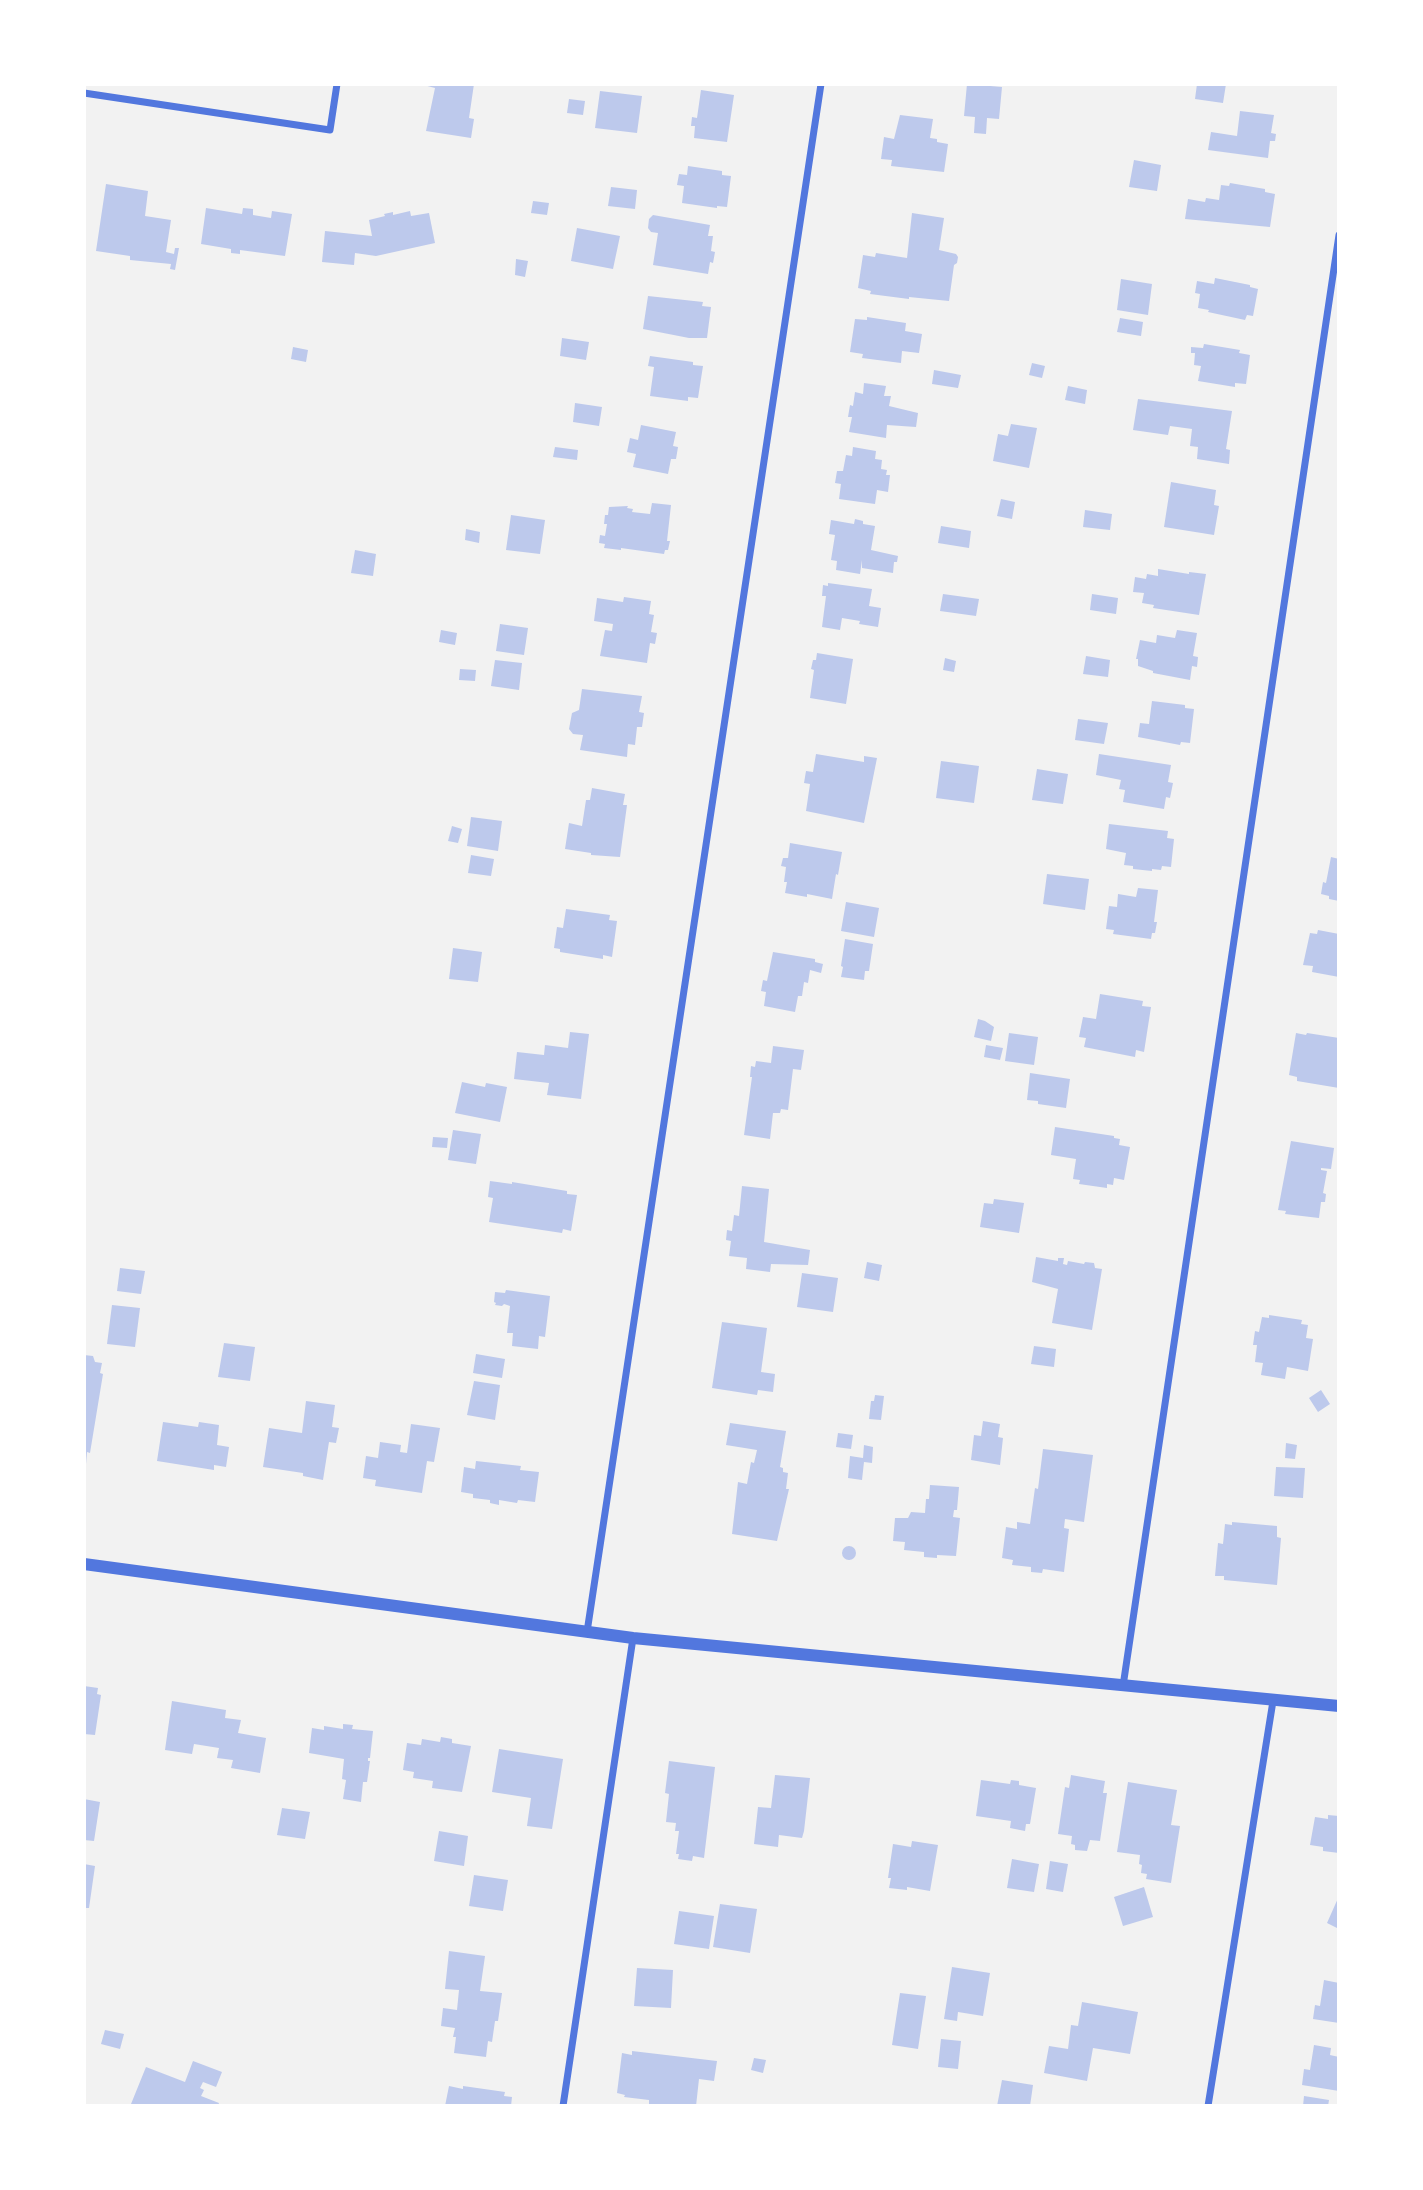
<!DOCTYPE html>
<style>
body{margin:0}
#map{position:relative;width:1423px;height:2190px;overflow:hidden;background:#f2f2f2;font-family:"PT Sans Narrow",sans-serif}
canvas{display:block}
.frame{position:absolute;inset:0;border:86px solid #fff;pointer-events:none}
</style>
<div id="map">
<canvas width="1423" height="2190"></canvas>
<div class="frame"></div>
</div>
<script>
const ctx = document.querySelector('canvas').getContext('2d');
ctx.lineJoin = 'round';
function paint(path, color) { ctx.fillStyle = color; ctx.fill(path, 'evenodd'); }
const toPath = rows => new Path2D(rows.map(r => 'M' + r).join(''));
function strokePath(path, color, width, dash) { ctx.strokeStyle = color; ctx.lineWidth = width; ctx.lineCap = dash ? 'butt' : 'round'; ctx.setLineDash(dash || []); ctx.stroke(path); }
const building = toPath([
 [420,84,474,84,469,118,474,119,471,138,426,131,435,88],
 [967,84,1002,87,999,119,987,118,986,134,974,133,975,117,964,116],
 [1197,84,1226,84,1223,103,1195,99],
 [701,90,734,95,727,142,694,138,695,126,691,126,692,117,697,118],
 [600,91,642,96,637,133,595,128],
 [569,99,585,101,583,115,567,113],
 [1240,111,1274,115,1271,133,1276,134,1275,141,1270,141,1268,158,1208,150,1211,132,1237,136],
 [900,115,933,119,930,138,937,139,937,142,948,144,944,172,891,166,892,160,881,159,884,137,894,139],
 [1134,160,1161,165,1157,191,1129,187],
 [688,166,722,171,722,175,731,176,727,207,717,206,717,208,682,203,684,186,677,185,679,174,687,175],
 [1230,183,1265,189,1265,192,1275,194,1270,227,1185,219,1188,199,1205,202,1206,198,1219,200,1221,185,1229,186],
 [106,184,148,191,145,216,171,220,166,252,174,254,175,248,179,248,175,270,170,269,171,264,130,260,130,256,96,251],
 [611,187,637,190,635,209,608,206],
 [533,201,549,203,547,215,531,213],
 [206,208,242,214,243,208,253,209,253,215,271,218,272,211,292,214,285,256,240,250,240,254,231,253,231,249,201,244],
 [410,211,411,216,429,213,435,243,376,256,355,253,354,265,322,262,325,231,372,236,369,220,385,216,384,214,393,212,393,215],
 [912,213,944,218,939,250,956,254,958,257,957,263,954,265,949,301,909,297,909,299,870,294,871,291,858,288,863,255,875,257,876,253,907,258],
 [653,215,710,225,708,236,713,236,711,251,715,252,713,263,710,262,708,274,653,265,658,233,651,232,648,228,649,219],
 [577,228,620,236,613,269,571,261],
 [516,259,528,261,525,277,515,275],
 [1215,278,1250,285,1250,287,1258,289,1253,316,1247,315,1245,320,1208,312,1209,310,1198,308,1200,294,1195,293,1197,281,1214,284],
 [1121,279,1152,284,1148,315,1117,310],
 [648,296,703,302,702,306,711,307,707,338,689,338,643,329],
 [867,317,906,323,905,331,922,334,919,353,902,351,901,363,862,358,863,354,850,352,855,319,867,320],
 [1120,318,1143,322,1141,336,1117,332],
 [562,338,589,342,586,360,560,356],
 [1204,344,1240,350,1239,353,1250,355,1246,384,1235,383,1235,387,1198,381,1201,366,1194,365,1195,353,1191,353,1191,347,1203,348],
 [293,347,308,350,306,362,291,359],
 [650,356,693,362,693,365,703,366,698,398,688,397,688,401,650,396,654,367,648,366],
 [1032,363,1045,366,1042,378,1029,375],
 [934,370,961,375,958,388,932,384],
 [864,383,886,386,884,396,891,396,889,406,918,413,916,427,887,425,886,438,849,432,852,417,848,417,850,405,853,406,855,392,863,394],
 [1068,386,1087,390,1085,404,1065,400],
 [1138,399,1232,411,1226,449,1230,450,1229,464,1197,459,1198,447,1190,446,1192,429,1170,426,1168,435,1133,430],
 [575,403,602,407,599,426,573,422],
 [1011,424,1037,428,1029,468,993,461,998,434,1008,436],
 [641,425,676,432,673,446,678,447,676,459,671,459,668,474,633,467,636,454,627,452,630,438,638,440],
 [555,447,578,450,577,460,553,457],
 [853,447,876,451,875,459,882,460,881,469,887,470,886,475,890,475,888,492,877,490,875,504,839,499,841,484,835,483,837,471,843,471,846,455,852,456],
 [1171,482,1216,490,1214,505,1219,506,1214,535,1164,527],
 [1001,499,1015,502,1012,519,997,516],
 [652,503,671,505,667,541,670,541,668,550,665,550,664,554,621,548,621,550,604,548,605,544,599,543,600,535,605,536,607,524,604,524,605,515,608,515,609,507,628,506,627,508,633,509,632,512,650,514],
 [1085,510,1112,514,1110,530,1083,527],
 [511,515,545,520,540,554,506,550],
 [855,519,863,521,863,524,875,526,871,550,898,556,897,562,894,562,893,573,862,568,862,560,860,574,836,570,837,561,831,560,835,535,829,534,831,520,854,524],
 [941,526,971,531,969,548,938,543],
 [466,529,480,532,479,543,465,540],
 [355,550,376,554,373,576,351,573],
 [1158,569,1189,574,1189,572,1206,574,1199,615,1153,608,1154,605,1142,603,1144,593,1133,592,1135,577,1146,579,1147,574,1158,576],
 [828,583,872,589,869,606,881,608,878,627,859,624,860,621,842,618,840,630,822,627,826,596,822,596,823,585,828,586],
 [943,594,979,599,976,616,940,611],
 [1092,594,1118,598,1116,614,1090,610],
 [624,597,651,601,649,614,654,615,651,632,657,633,655,644,650,643,647,663,600,656,605,630,612,631,613,624,594,621,597,598,623,602],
 [500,624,528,628,524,655,496,651],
 [441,630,457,633,455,645,439,642],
 [1177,630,1197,633,1193,656,1198,657,1197,667,1192,666,1190,680,1153,673,1153,671,1138,666,1138,659,1136,659,1140,640,1156,643,1157,635,1175,638],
 [817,653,853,659,846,704,810,698,814,670,811,669,813,660,816,660],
 [1086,656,1110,660,1108,677,1083,674],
 [945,658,956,661,954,672,943,670],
 [495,660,522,663,519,690,491,686],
 [460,669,476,670,475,681,459,680],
 [582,689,642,696,639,712,644,713,642,727,637,727,635,745,628,744,627,757,580,750,583,735,573,734,569,729,572,713,579,710],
 [1152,701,1185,705,1185,708,1194,709,1190,743,1181,742,1180,745,1138,737,1140,723,1149,724],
 [1078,719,1108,723,1104,744,1075,740],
 [816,754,864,762,864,756,877,758,864,823,806,811,810,784,804,783,806,771,813,772],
 [1099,754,1171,765,1168,782,1173,783,1170,798,1166,797,1164,809,1123,802,1125,790,1119,789,1121,780,1096,775],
 [941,761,979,766,974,803,936,798],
 [1037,769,1068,774,1063,804,1032,800],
 [592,788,625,794,623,805,627,805,620,857,591,855,591,853,565,849,569,823,582,826,586,800,590,800],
 [471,817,502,821,498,851,467,846],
 [1109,824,1168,831,1167,838,1174,839,1171,867,1162,866,1161,870,1152,869,1152,871,1133,869,1133,866,1124,865,1126,853,1106,849],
 [452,826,462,829,458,843,448,841],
 [790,843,842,852,838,875,836,874,832,899,807,894,807,897,785,893,787,882,784,882,786,867,781,866,783,858,788,858],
 [471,855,494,859,491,876,468,873],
 [1331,857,1339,859,1339,901,1329,899,1329,896,1321,894,1323,882,1326,883],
 [1047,874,1089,879,1085,910,1043,904],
 [1138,888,1158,890,1154,922,1157,922,1155,933,1152,933,1151,939,1113,934,1114,930,1106,929,1109,906,1117,907,1118,894,1136,897],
 [846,902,879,908,874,937,841,931],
 [566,909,610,915,609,920,617,921,612,957,603,955,603,959,560,952,560,949,554,948,557,927,563,928],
 [1318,930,1339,934,1339,977,1312,972,1313,966,1303,965,1310,933,1317,934],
 [845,939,873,944,869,971,865,971,864,980,841,977,843,967,841,966],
 [453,948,482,952,478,982,449,979],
 [773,952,815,959,815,962,823,964,821,973,810,970,808,983,804,982,802,996,798,996,795,1012,764,1006,766,992,761,991,763,980,767,981],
 [1100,994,1143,1001,1142,1006,1151,1007,1144,1052,1136,1050,1135,1057,1084,1047,1086,1038,1079,1037,1083,1017,1096,1019],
 [978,1019,985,1021,994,1027,991,1041,974,1037],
 [570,1032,589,1034,581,1099,547,1095,549,1083,514,1079,517,1052,544,1055,545,1045,568,1048],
 [1009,1033,1038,1037,1034,1065,1005,1061],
 [1296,1033,1306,1035,1307,1033,1339,1038,1339,1088,1297,1081,1297,1077,1289,1075],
 [986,1045,1003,1048,1000,1060,984,1057],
 [773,1046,804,1050,801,1070,793,1069,788,1110,781,1109,780,1113,773,1113,770,1139,744,1135,752,1077,750,1077,751,1066,755,1067,756,1061,771,1063],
 [1030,1073,1070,1079,1066,1108,1038,1104,1038,1101,1027,1100],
 [462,1082,485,1087,486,1083,507,1087,500,1122,455,1113],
 [1055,1127,1114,1136,1114,1138,1120,1139,1119,1145,1130,1147,1124,1180,1114,1178,1113,1185,1107,1184,1107,1188,1079,1184,1080,1180,1073,1179,1076,1159,1051,1155],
 [453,1130,481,1134,476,1164,448,1160],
 [433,1137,448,1138,447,1148,432,1147],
 [1291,1141,1334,1148,1331,1169,1321,1168,1321,1170,1327,1171,1323,1193,1326,1194,1325,1202,1321,1202,1319,1218,1285,1214,1286,1211,1278,1210],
 [490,1181,512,1184,512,1182,567,1191,567,1194,577,1195,571,1231,563,1229,562,1233,489,1222,493,1198,488,1197],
 [742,1186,769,1189,764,1242,810,1250,808,1265,771,1264,770,1272,746,1269,747,1258,729,1256,731,1241,726,1240,727,1230,732,1231,734,1215,739,1216],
 [994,1199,1024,1203,1019,1233,980,1227,984,1203,993,1204],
 [1036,1257,1058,1261,1058,1258,1064,1258,1063,1264,1067,1265,1068,1261,1084,1264,1085,1262,1094,1263,1095,1268,1102,1269,1092,1330,1052,1323,1058,1289,1032,1282],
 [867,1262,882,1265,879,1281,864,1278],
 [120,1268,145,1271,141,1294,117,1291],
 [802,1273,838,1278,833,1312,797,1307],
 [506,1290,550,1296,545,1337,539,1336,538,1349,512,1346,513,1333,507,1333,510,1306,504,1304,502,1306,495,1305,496,1303,494,1302,495,1292,505,1293],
 [112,1305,140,1308,135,1347,107,1344],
 [1269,1315,1302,1320,1301,1324,1308,1325,1306,1338,1313,1339,1308,1371,1287,1367,1285,1379,1261,1375,1263,1363,1255,1362,1257,1345,1253,1345,1255,1331,1259,1332,1262,1317,1269,1318],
 [722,1322,767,1328,761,1372,775,1374,773,1392,758,1390,757,1395,712,1388],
 [224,1343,255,1347,250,1381,218,1377],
 [1034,1346,1056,1349,1054,1367,1031,1364],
 [476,1354,505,1359,502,1378,473,1373],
 [84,1355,93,1356,95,1362,102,1363,100,1373,103,1374,90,1453,87,1452,86,1464,84,1464],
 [474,1381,500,1385,495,1420,467,1415],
 [1321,1390,1330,1404,1318,1412,1309,1398],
 [875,1395,884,1396,881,1420,869,1419,871,1401,874,1401],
 [306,1401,335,1405,332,1427,339,1428,336,1443,329,1442,323,1480,303,1476,303,1473,263,1467,269,1428,302,1433],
 [983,1421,1000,1424,998,1437,1003,1438,1000,1465,971,1460,974,1435,981,1436],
 [163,1422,198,1427,199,1422,219,1425,217,1445,229,1447,226,1467,214,1465,214,1470,157,1461],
 [730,1423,786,1431,780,1467,783,1468,783,1472,788,1473,786,1489,789,1489,777,1541,732,1534,738,1482,747,1484,751,1462,754,1463,757,1450,726,1445],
 [411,1424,440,1428,434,1462,427,1461,422,1493,375,1486,376,1480,363,1478,366,1456,378,1458,380,1442,401,1445,400,1452,407,1453],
 [838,1433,853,1435,851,1449,836,1447],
 [1286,1443,1297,1445,1295,1459,1285,1458],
 [864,1445,873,1447,872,1463,864,1462,862,1480,848,1478,850,1456,863,1458],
 [1043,1449,1093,1455,1084,1522,1065,1519,1064,1528,1069,1529,1064,1572,1043,1569,1042,1573,1031,1572,1031,1567,1012,1565,1013,1560,1002,1558,1006,1527,1017,1529,1017,1522,1030,1524,1035,1488,1038,1489],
 [476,1461,521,1466,520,1470,539,1472,535,1502,518,1500,517,1503,499,1500,499,1505,490,1503,490,1500,473,1498,473,1494,461,1492,464,1467,475,1469],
 [1276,1467,1305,1468,1303,1498,1274,1496],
 [930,1485,959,1487,957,1510,954,1510,953,1517,960,1518,956,1556,937,1555,937,1558,924,1557,924,1552,904,1550,905,1542,893,1541,895,1518,908,1518,911,1512,925,1513,926,1499,929,1499],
 [1232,1522,1277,1526,1277,1537,1281,1538,1277,1585,1224,1580,1224,1576,1215,1576,1218,1543,1223,1544,1225,1524,1232,1525],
 '842 1553a7 7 0 1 1 14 0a7 7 0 1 1-14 0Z',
 [84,1686,98,1688,97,1694,101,1695,95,1735,84,1734],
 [172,1701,226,1710,225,1718,241,1720,238,1733,266,1738,260,1773,231,1768,233,1760,217,1758,219,1748,194,1744,192,1754,165,1750],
 [343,1724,353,1725,352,1729,373,1731,370,1758,368,1758,368,1761,370,1761,367,1782,363,1782,361,1802,343,1799,346,1780,342,1779,344,1759,309,1753,312,1728,324,1730,324,1726,343,1729],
 [441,1737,452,1739,452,1743,471,1746,462,1792,432,1788,433,1781,413,1778,414,1772,403,1770,407,1743,421,1745,422,1739,440,1742],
 [499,1749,563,1759,552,1829,527,1826,531,1798,492,1792],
 [669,1761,715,1767,704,1858,693,1856,692,1861,678,1859,679,1854,676,1854,679,1831,675,1831,676,1823,666,1822,669,1794,665,1793],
 [775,1775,810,1778,804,1831,802,1838,779,1835,778,1847,754,1844,758,1807,771,1808],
 [1071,1775,1105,1781,1103,1793,1107,1793,1100,1841,1090,1840,1087,1851,1075,1850,1075,1845,1071,1844,1072,1836,1058,1834,1065,1787,1069,1788],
 [981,1780,1010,1784,1011,1780,1019,1781,1019,1785,1036,1788,1030,1824,1026,1824,1025,1831,1010,1828,1011,1821,976,1816],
 [1128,1782,1177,1790,1171,1825,1180,1826,1171,1883,1146,1879,1147,1874,1141,1873,1142,1865,1139,1864,1140,1855,1117,1852],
 [84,1799,100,1802,94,1841,84,1840],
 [282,1808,310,1812,305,1839,277,1835],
 [1328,1815,1339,1816,1339,1853,1323,1851,1323,1847,1310,1845,1315,1817,1328,1819],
 [439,1831,468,1836,464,1866,434,1861],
 [912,1841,938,1845,930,1891,907,1887,907,1890,889,1888,891,1878,888,1878,893,1844,911,1847],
 [1012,1859,1039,1864,1034,1892,1007,1888],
 [1050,1861,1068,1864,1063,1892,1046,1889],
 [84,1864,95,1866,89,1908,84,1908],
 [474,1875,508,1880,503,1911,469,1906],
 [1144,1887,1153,1917,1123,1926,1114,1897],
 [1339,1896,1339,1929,1327,1923],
 [720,1904,757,1909,750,1953,713,1947],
 [679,1911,714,1916,709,1949,674,1944],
 [449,1951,485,1956,480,1991,502,1993,498,2021,495,2021,492,2042,488,2041,486,2057,454,2053,456,2037,453,2037,455,2028,441,2026,443,2008,457,2010,459,1990,445,1989],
 [952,1967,990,1973,983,2016,958,2012,957,2021,944,2019],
 [637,1968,673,1970,671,2008,634,2006],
 [1324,1980,1339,1983,1339,2023,1313,2019,1315,2005,1320,2006],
 [900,1993,926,1996,918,2049,892,2045],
 [1082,2002,1138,2012,1130,2054,1093,2048,1087,2081,1044,2073,1049,2046,1068,2049,1071,2025,1078,2026],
 [105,2030,124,2034,120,2049,101,2044],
 [941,2039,961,2041,958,2069,938,2067],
 [1314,2045,1331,2048,1330,2055,1339,2057,1339,2091,1302,2085,1304,2069,1310,2070],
 [632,2051,717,2061,714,2081,699,2079,696,2106,649,2106,649,2100,624,2097,625,2095,617,2093,622,2053,632,2055],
 [754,2058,766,2060,763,2073,751,2070],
 [193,2061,222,2072,216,2087,203,2082,200,2088,204,2090,201,2096,219,2103,218,2106,136,2106,131,2104,146,2067,185,2082],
 [1002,2080,1033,2085,1030,2106,997,2106],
 [449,2086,463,2089,463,2086,505,2092,504,2096,512,2097,511,2106,445,2106],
 [1304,2096,1329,2100,1328,2106,1303,2106]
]);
const minor = toPath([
 [84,93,330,130,337,84],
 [587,1632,821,84],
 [1123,1686,1339,235],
 [563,2106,633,1638],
 [1208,2106,1273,1701]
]);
const tertiary = toPath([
 [84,1564,633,1638,1339,1706]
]);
paint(building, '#bdc9ec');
strokePath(minor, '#5277de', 7);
strokePath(tertiary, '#5277de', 12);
</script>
